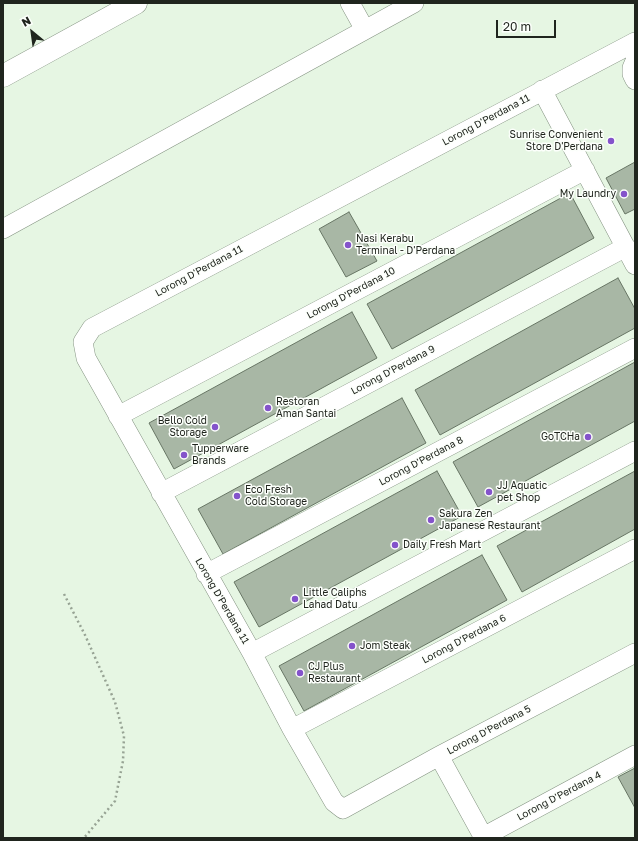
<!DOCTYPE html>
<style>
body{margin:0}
#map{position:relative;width:638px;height:841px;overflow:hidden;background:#e6f6e3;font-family:"Golos Text",sans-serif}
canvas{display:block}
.frame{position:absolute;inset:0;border:4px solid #20251e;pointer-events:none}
.north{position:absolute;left:12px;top:12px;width:40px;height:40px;-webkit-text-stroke:3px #fcfffb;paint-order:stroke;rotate:331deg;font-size:11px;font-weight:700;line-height:16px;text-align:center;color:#20251e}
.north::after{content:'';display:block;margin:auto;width:14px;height:18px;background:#20251e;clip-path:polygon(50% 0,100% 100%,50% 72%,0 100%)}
.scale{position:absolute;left:496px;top:20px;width:60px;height:18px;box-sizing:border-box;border:2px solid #20251e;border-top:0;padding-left:5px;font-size:12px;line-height:14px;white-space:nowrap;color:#20251e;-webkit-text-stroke:3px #fcfffb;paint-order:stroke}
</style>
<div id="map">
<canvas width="638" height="841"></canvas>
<div class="frame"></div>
<div class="north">N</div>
<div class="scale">20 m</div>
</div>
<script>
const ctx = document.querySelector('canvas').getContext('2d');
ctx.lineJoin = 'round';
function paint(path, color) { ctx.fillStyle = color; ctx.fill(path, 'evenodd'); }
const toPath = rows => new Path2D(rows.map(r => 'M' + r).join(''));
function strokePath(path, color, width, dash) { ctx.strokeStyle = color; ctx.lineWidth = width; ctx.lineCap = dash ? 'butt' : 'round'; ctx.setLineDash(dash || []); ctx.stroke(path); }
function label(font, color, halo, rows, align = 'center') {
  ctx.font = font + ' "Golos Text",sans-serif'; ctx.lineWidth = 3; ctx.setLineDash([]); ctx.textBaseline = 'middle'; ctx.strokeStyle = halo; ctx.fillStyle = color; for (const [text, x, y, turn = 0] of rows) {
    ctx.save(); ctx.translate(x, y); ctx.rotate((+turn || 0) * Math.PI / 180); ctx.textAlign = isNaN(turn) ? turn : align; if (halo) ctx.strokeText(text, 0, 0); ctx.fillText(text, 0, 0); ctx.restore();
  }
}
const building = toPath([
 [635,162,635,209,625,214,606,178,635,162],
 [570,193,594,238,392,349,367,304,570,193],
 [349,212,377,261,346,277,319,229,349,212],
 [618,278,635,309,635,328,440,435,415,390,618,278],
 [352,312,377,358,174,469,149,423,352,312],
 [635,362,635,421,478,507,453,462,635,362],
 [402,398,426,443,223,554,198,509,402,398],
 [437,471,462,516,259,627,234,582,437,471],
 [635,471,635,529,522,592,497,546,635,471],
 [482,555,507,600,304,711,279,666,482,555],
 [635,768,635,808,618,777,635,768]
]);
const path = toPath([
 [64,594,85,635,115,702,124,736,123,761,115,801,84,838]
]);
const minor = toPath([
 [350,3,365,30],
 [635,42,92,328,83,342,86,358,252,653,292,729,334,802,343,809,439,756,635,653],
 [635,61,632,68,632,74,635,80],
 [542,90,635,265],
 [3,229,414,3],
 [118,416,585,170],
 [161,493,626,247],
 [206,574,635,348],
 [252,653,635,451],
 [292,729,635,549],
 [439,756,484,838],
 [483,837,635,755]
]);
const tertiary = toPath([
 [3,76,136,3]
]);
const markers = [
 [611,141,4,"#8453cb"],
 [624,194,4,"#8453cb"],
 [348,245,4,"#8453cb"],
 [268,408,4,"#8453cb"],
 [215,427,4,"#8453cb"],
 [588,437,4,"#8453cb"],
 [184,455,4,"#8453cb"],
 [489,492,4,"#8453cb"],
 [237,496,4,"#8453cb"],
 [431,520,4,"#8453cb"],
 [395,545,4,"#8453cb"],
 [295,599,4,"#8453cb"],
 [352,646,4,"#8453cb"],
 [300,673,4,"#8453cb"]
];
const streetNames = [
 ["Lorong D'Perdana 11",486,120,-28],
 ["Lorong D'Perdana 11",199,271,-28],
 ["Lorong D'Perdana 10",351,293,-28],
 ["Lorong D'Perdana 9",393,370,-28],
 ["Lorong D'Perdana 8",421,461,-28],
 ["Lorong D'Perdana 11",222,601,60],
 ["Lorong D'Perdana 6",464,639,-28],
 ["Lorong D'Perdana 5",489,730,-28],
 ["Lorong D'Perdana 4",559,796,-28]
];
const poiNames = [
 ["Sunrise Convenient",603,135,"right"],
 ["Store D'Perdana",603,147,"right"],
 ["My Laundry",616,194,"right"],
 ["Nasi Kerabu",356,239],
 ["Terminal - D'Perdana",356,251],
 ["Restoran",276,402],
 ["Aman Santai",276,414],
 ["Bello Cold",207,421,"right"],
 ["Storage",207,433,"right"],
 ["GoTCHa",580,437,"right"],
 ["Tupperware",192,449],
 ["Brands",192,461],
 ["JJ Aquatic",497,486],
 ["pet Shop",497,498],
 ["Eco Fresh",245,490],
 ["Cold Storage",245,502],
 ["Sakura Zen",439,514],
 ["Japanese Restaurant",439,526],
 ["Daily Fresh Mart",403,545],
 ["Little Caliphs",303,593],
 ["Lahad Datu",303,605],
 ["Jom Steak",360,646],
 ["CJ Plus",308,667],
 ["Restaurant",308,679]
];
paint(building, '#a8b7a5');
strokePath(building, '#677564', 1);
strokePath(minor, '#839280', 20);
strokePath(tertiary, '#839280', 23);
strokePath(path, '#97a394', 2.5, [2, 3]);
strokePath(minor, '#fff', 19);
strokePath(tertiary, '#fff', 22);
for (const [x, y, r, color] of markers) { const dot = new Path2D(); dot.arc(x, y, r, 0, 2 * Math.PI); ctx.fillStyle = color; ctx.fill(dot); strokePath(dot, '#fcfffb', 1.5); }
label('10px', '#20251e', '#fcfffb', streetNames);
label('10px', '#20251e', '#fcfffb', poiNames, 'left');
</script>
